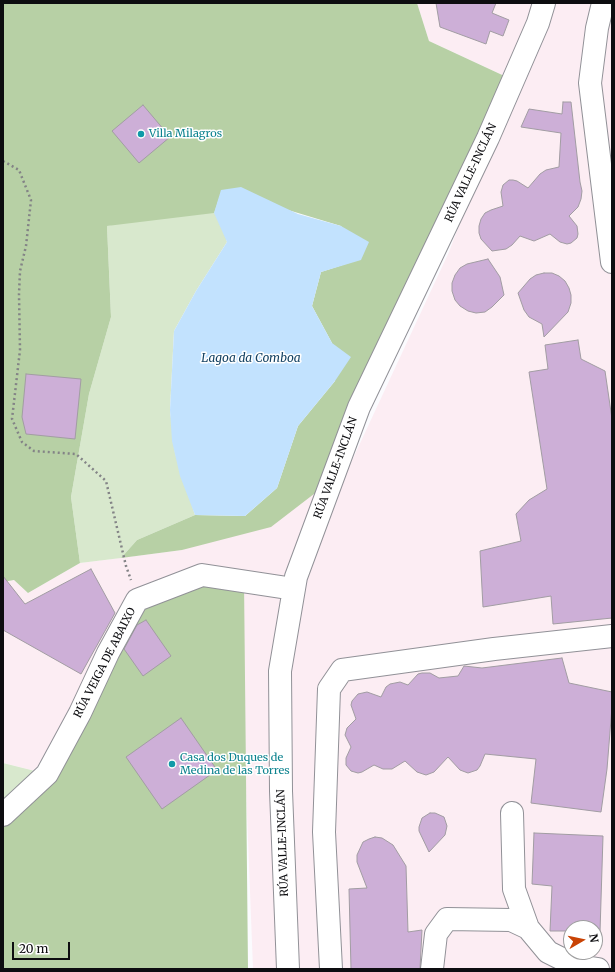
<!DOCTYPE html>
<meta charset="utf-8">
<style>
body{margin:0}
#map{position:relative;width:615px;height:972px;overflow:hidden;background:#fbfbfe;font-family:Merriweather,serif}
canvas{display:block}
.frame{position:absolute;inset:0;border:4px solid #0d0d10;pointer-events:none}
.north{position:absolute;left:563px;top:920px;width:40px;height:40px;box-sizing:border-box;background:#fff;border:1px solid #9e9e9f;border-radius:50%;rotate:81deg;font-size:11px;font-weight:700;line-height:16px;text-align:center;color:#0d0d10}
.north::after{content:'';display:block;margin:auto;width:14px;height:18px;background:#c94305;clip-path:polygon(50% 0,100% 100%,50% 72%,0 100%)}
.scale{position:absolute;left:12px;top:942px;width:58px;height:18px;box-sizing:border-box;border:2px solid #0d0d10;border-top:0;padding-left:5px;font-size:12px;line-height:14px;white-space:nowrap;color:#0d0d10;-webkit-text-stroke:3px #fff;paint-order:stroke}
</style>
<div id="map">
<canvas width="615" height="972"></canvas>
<div class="frame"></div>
<div class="north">N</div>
<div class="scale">20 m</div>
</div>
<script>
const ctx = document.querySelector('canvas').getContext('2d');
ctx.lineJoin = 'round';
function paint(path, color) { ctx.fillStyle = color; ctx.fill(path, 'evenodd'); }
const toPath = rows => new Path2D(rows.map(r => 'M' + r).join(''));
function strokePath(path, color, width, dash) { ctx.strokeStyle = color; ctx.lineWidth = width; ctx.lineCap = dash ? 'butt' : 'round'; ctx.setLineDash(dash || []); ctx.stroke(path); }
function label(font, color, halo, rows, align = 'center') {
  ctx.font = font + ' Merriweather,serif'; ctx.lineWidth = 3; ctx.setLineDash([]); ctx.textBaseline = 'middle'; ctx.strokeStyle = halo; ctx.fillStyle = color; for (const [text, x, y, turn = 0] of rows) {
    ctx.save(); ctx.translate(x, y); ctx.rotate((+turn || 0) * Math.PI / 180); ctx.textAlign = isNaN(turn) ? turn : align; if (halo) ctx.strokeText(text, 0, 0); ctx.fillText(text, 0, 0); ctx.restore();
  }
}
const industrial = toPath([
 [417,3,612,3,612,969,253,969,242,684,47,774,3,763,3,582,14,580,28,593,80,563,182,550,349,467,449,252,513,80,429,41],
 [571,928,595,928,595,952,571,952]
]);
const green = toPath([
 [217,202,227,242,196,291,174,331,170,410,175,453,195,515,137,540,121,558,80,563,71,497,89,394,111,317,107,226],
 [3,763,47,774,3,813]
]);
const forest = toPath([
 [3,3,417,3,429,41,513,80,374,374,349,467,271,527,182,550,121,558,137,540,195,515,245,516,277,488,298,426,335,381,332,343,312,306,321,272,361,259,341,226,222,190,214,213,107,226,111,317,89,394,71,497,80,563,28,593,14,580,3,582],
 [202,575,244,581,248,969,3,969,3,808,61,748,137,600]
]);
const water = toPath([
 [241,187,298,214,341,226,369,242,361,260,321,272,312,306,332,343,351,357,335,381,298,426,277,488,245,516,195,515,180,476,172,441,170,410,174,331,196,291,227,242,214,213,221,190]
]);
const building = toPath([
 [436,3,496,3,492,13,509,20,503,36,490,31,486,44,440,27,436,3],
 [563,102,571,102,580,182,582,191,581,199,578,207,569,216,577,226,578,234,577,238,571,243,567,244,560,242,550,234,534,241,520,236,512,245,506,249,492,251,481,239,479,233,479,226,481,219,485,213,491,210,503,206,501,192,503,185,509,180,513,180,517,181,528,188,540,174,546,170,559,167,561,133,521,127,529,109,562,114,563,102],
 [143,105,170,137,139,163,112,131,143,105],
 [488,259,500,277,504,295,492,307,485,312,476,313,468,311,460,306,455,300,452,291,452,283,455,275,460,268,467,264,488,259],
 [544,273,552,273,559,276,565,281,569,288,571,295,571,303,568,312,544,337,542,324,529,317,524,310,518,293,530,279,536,275,544,273],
 [578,340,581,359,605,371,612,419,612,618,553,624,551,596,483,607,480,551,521,541,516,514,529,500,547,489,529,372,548,369,545,345,578,340],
 [26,374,81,379,75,439,26,434,22,417,26,374],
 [91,569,115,613,81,674,3,630,3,576,25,604,91,569],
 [146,620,171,656,143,676,124,649,137,625,146,620],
 [562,658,569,683,612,692,612,707,607,769,601,812,531,803,536,759,485,754,480,766,477,770,468,773,460,770,448,757,434,772,426,775,417,772,405,761,392,769,383,769,374,765,362,772,358,773,351,771,346,765,346,758,351,747,345,735,347,728,356,719,351,705,352,701,358,694,367,692,381,697,386,687,390,684,400,682,408,685,418,674,422,673,430,673,439,678,458,676,464,666,482,668,562,658],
 [181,718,217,770,162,809,126,757,181,718],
 [430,813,435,813,444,817,447,826,445,835,429,852,419,831,419,827,422,818,430,813],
 [534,833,603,836,600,932,595,932,595,928,571,928,571,931,550,931,552,886,532,884,534,833],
 [375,837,382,838,393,845,406,866,408,932,422,930,420,969,351,969,349,889,367,888,357,862,357,855,363,842,369,839,375,837]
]);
const path = toPath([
 [3,161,19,170,31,200,26,246,20,271,19,294,20,350,12,419,22,442,34,451,76,454,106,481,126,566,131,580]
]);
const minor = toPath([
 [603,3,597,28,590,83,612,262],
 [512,813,514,889,528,928,548,952,562,959,585,967,598,969],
 [3,815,47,774,80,713,108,653,137,600,202,575,294,589],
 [288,969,281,791,280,671,296,577,359,407,488,138,538,23,544,3],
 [331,969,324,832,329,689,342,670,494,649,612,636],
 [432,969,436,934,447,919,511,920,528,928]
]);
const markers = [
 [141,134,4,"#0f9aa8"],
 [172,764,4,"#0f9aa8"]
];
const cultureNames = [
 ["Villa Milagros",149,134],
 ["Casa dos Duques de",180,758],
 ["Medina de las Torres",180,771]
];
const streetNames = [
 ["RÚA VALLE-INCLÁN",471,173,-65],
 ["RÚA VALLE-INCLÁN",336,468,-70],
 ["RÚA VEIGA DE ABAIXO",105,663,-63],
 ["RÚA VALLE-INCLÁN",283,843,-92]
];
const waterNames = [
 ["Lagoa da Comboa",251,359]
];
paint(industrial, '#fcedf3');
paint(green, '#d8e8cd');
paint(forest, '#b7d0a5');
paint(water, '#c2e2fe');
paint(building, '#cdafd7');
strokePath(building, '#a29da3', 1);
strokePath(minor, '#919197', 24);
strokePath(path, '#838386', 2.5, [2, 3]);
strokePath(minor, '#fff', 22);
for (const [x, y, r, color] of markers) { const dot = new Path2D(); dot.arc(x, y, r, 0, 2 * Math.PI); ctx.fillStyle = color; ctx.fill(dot); strokePath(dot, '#fff', 1.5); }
label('11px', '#0d838f', '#fff', cultureNames, 'left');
label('11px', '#0d0d10', '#fff', streetNames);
label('italic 12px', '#144263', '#fff', waterNames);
</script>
